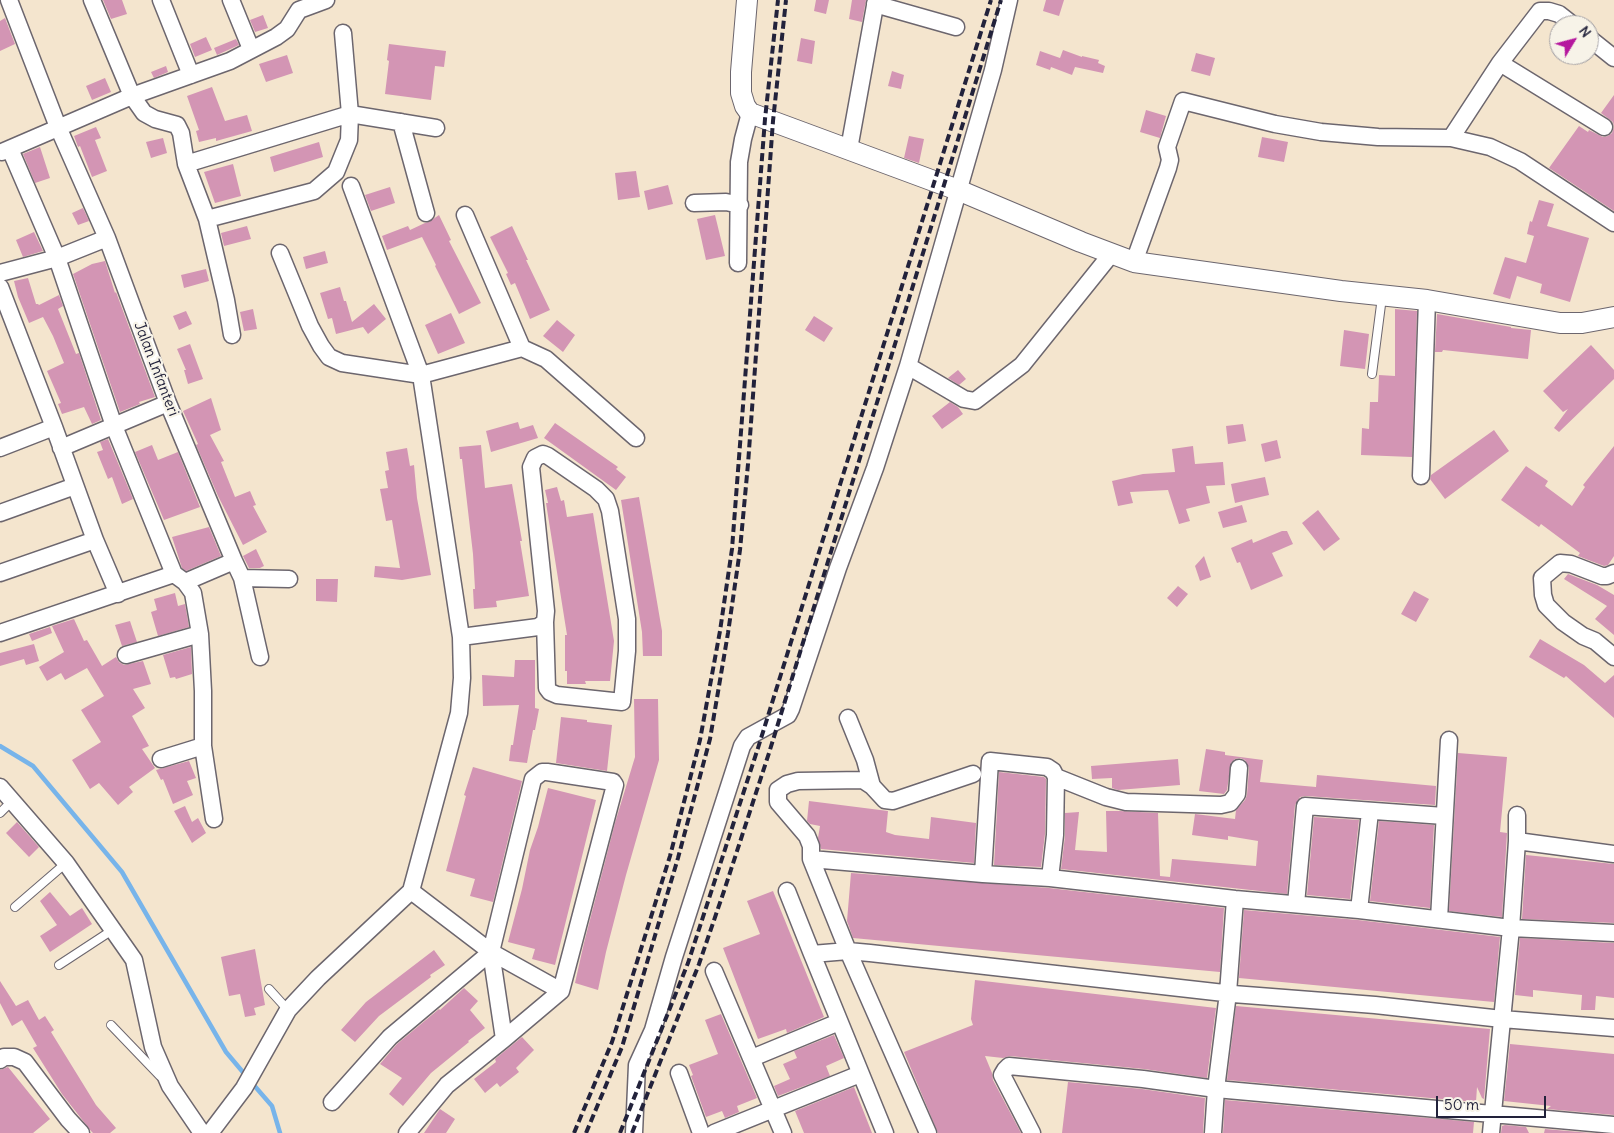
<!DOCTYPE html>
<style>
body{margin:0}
#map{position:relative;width:1614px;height:1133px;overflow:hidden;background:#f4e5ce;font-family:Delius,sans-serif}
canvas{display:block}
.north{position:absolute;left:1549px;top:15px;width:50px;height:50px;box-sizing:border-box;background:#f7f3e8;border:1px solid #a29fa3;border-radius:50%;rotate:53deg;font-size:14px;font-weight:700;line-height:20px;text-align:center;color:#22223b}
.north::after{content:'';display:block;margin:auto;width:18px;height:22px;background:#b5179e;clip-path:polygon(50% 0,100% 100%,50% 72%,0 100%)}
.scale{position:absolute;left:1436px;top:1096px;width:110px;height:22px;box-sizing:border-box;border:2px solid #22223b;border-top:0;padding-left:6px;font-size:15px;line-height:18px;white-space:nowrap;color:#22223b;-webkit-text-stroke:4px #f7f3e8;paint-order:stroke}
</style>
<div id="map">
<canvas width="1614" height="1133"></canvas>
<div class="north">N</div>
<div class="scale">50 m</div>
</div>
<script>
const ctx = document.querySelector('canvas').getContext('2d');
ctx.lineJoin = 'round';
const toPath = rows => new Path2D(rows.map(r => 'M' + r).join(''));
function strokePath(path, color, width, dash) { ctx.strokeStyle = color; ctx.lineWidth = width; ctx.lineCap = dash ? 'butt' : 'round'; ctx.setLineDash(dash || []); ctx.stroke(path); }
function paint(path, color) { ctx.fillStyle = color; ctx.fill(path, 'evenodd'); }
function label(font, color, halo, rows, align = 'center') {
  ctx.font = font + ' Delius,sans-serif'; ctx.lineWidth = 4.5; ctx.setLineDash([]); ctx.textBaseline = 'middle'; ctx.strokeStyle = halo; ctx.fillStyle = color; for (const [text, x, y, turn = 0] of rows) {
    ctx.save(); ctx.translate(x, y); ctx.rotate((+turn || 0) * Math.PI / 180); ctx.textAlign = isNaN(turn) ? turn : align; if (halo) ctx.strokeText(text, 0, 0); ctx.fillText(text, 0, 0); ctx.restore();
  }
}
const stream = toPath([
 [0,746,33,766,122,872,226,1052,247,1077],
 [252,1083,272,1106,280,1133]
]);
const building = toPath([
 [103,0,122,0,127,14,111,19],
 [816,0,829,0,826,14,814,11],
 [852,0,866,0,862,22,849,19],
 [1046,0,1064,0,1059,16,1043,11],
 [263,15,268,28,255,32,250,20],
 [5,18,15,44,0,51,0,21],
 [206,37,212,50,195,57,190,44],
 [801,38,815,41,812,64,797,61],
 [236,39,239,45,217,55,214,48],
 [389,44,446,51,444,67,435,66,431,100,385,94,389,61,387,60],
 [1063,50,1082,57,1082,56,1099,60,1098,63,1105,66,1103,73,1075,67,1072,75,1051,67,1050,70,1036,65,1040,51,1060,58],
 [1196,53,1215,58,1210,76,1191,71],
 [287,55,293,73,266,82,259,64],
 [166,66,168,72,154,78,151,72],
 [892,71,904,75,901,89,888,86],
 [105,78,111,92,92,100,86,86],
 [212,87,225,121,247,115,252,131,216,141,216,138,199,142,196,131,199,130,187,96],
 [1614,95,1614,211,1549,168,1579,126,1588,132,1589,130,1603,137,1608,136,1612,133,1614,127,1613,122,1601,113],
 [1146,110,1166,116,1160,138,1140,132],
 [96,127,101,138,95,140,107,171,92,177,80,146,78,147,74,136],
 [909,136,924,139,919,163,904,158],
 [1262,137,1288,142,1284,162,1258,157],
 [163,138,167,153,151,158,146,142],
 [319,142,323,157,274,172,270,157],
 [40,147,50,178,35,183,23,154],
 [233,164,241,196,215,203,204,172],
 [636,171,640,197,618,200,615,173],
 [668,185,673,204,648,210,644,191],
 [390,187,395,203,371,211,365,195],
 [1539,200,1554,204,1547,226,1589,238,1570,302,1540,293,1542,284,1517,276,1510,299,1493,294,1505,257,1526,263,1534,236,1527,234,1530,221,1532,222],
 [83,208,89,221,78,225,72,213],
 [439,215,451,240,449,241,481,303,459,314,435,266,436,265,422,237,387,250,382,236,408,226,410,230,425,223,429,222],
 [715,215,725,256,706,260,697,219],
 [247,226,251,239,224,246,221,233],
 [512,226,528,260,526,260,550,310,530,319,515,283,511,285,506,274,508,273,490,237],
 [34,232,43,251,23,257,16,240],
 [325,251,328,263,306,269,303,257],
 [105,261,115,293,116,292,155,397,139,402,140,404,120,412,73,274,92,264],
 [206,269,209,281,184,288,181,275],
 [28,278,36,304,38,304,39,305,59,295,63,306,58,309,76,354,79,353,101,420,92,424,84,407,62,414,58,404,61,403,47,371,64,363,53,336,43,317,29,323,18,297,14,281],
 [340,287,344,301,346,301,352,322,374,304,386,319,368,334,363,327,336,334,332,318,328,319,320,293],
 [253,309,257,329,244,331,240,312],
 [1395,309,1417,311,1412,457,1361,455,1362,428,1369,429,1370,402,1378,402,1379,375,1395,376],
 [186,311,192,324,179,330,173,316],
 [451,313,465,343,438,354,425,325],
 [1437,314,1511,327,1511,328,1531,330,1528,359,1443,350,1442,352,1435,352],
 [814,316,833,328,824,342,805,330],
 [557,320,575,335,563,352,543,336],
 [1344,330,1369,334,1365,369,1340,366],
 [190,344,203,379,188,384,184,370,186,370,177,349],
 [1591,345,1614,370,1614,379,1559,432,1554,428,1568,409,1563,412,1543,391],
 [958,370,966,379,959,385,948,378],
 [211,398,221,430,210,435,224,461,221,462,235,497,250,491,256,505,253,506,267,532,243,545,218,496,196,445,198,444,183,411],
 [950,402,958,407,963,414,942,429,932,416],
 [518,422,520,429,533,425,538,438,491,452,486,431],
 [555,423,618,467,616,469,626,477,616,490,544,438],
 [1243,424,1246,441,1228,444,1226,426],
 [1494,430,1509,451,1445,499,1430,479,1431,475],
 [108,439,133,499,122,504,112,477,108,479,97,452,103,450,100,442],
 [1277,440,1281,458,1265,462,1261,444],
 [152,445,158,460,178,452,200,507,164,520,135,452],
 [481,445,485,488,512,484,522,541,520,541,529,596,496,601,497,607,474,609,473,589,475,589,473,554,462,459,460,459,459,447],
 [1193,446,1195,464,1223,462,1225,485,1206,486,1210,503,1186,509,1190,521,1179,524,1168,490,1130,492,1133,503,1118,506,1112,481,1143,474,1175,472,1172,449],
 [1614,446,1614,556,1608,565,1604,566,1578,556,1580,553,1541,524,1539,527,1501,500,1526,466,1548,481,1545,486,1572,506,1585,487,1583,485],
 [407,448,410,466,414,465,417,498,431,575,402,580,374,577,375,566,400,568,392,520,386,521,380,489,388,488,385,471,389,470,386,452],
 [1265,477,1269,495,1235,503,1231,484],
 [557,487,561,501,564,500,567,517,593,513,614,641,610,681,585,681,586,684,567,684,567,671,565,671,565,635,567,635,546,503,548,503,545,490],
 [639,497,662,631,662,656,643,656,642,632,621,500],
 [1242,505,1247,522,1223,528,1218,512],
 [1318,510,1340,539,1324,551,1302,523],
 [209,527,221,556,186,571,182,568,172,537],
 [1282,531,1287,531,1293,544,1272,553,1283,576,1251,590,1240,562,1237,563,1231,548,1252,539,1253,543],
 [256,549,264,566,260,568,249,568,243,556],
 [1204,556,1211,577,1200,581,1195,566],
 [1568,574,1597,585,1614,595,1614,635,1595,619,1607,606,1564,579],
 [316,579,338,579,337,602,316,601],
 [1178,586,1188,594,1177,607,1167,598],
 [1414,591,1429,599,1416,622,1401,614],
 [175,593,178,606,185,604,189,627,158,636,151,612,157,610,154,599],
 [74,619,84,641,87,640,102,666,116,657,119,662,124,665,143,661,151,684,133,689,145,708,132,716,149,746,142,749,155,768,129,787,133,792,118,805,99,783,90,789,72,760,101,742,81,710,104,696,87,668,65,680,61,673,47,681,39,667,64,652,52,626],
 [130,621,137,642,122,646,115,625],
 [50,627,52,633,32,641,29,634],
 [1540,639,1584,665,1605,683,1614,675,1614,718,1566,676,1564,678,1529,657],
 [34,644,39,661,26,665,24,659,0,666,0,653],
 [191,647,192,674,176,679,175,677,170,678,163,655],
 [515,660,535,660,535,708,539,709,535,730,533,730,527,763,509,761,511,745,513,745,519,705,483,706,482,675,514,677],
 [634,699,658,699,659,760,626,875,606,952,598,990,575,983,584,943,615,823,635,757],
 [561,717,587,720,587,722,612,725,607,771,556,763],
 [1206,749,1225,752,1225,755,1263,760,1260,782,1316,787,1317,775,1436,786,1435,805,1306,796,1300,797,1295,805,1287,894,1061,869,1065,836,1065,813,1079,812,1075,850,1107,852,1106,811,1120,811,1158,813,1160,876,1170,877,1172,859,1256,866,1258,841,1228,836,1228,840,1192,835,1195,814,1235,819,1236,810,1245,800,1247,795,1249,768,1245,760,1240,758,1235,759,1231,763,1227,790,1224,794,1199,791],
 [1458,753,1507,757,1500,832,1507,833,1502,917,1449,911],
 [1178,759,1180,785,1118,790,1112,788,1112,778,1092,779,1091,766],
 [189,761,196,778,187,781,193,795,173,804,163,779,161,780,156,770],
 [473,767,522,781,493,902,470,896,475,879,446,871,466,796,464,795],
 [999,772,1044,777,1046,779,1045,834,1041,867,994,865],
 [548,788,596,800,555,965,532,959,535,949,508,942,522,889,530,850,538,827],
 [809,801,888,811,886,832,895,835,929,839,931,817,976,823,974,863,821,849,818,838,820,826,810,824,807,821],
 [185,806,192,822,198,818,206,833,192,843,174,811],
 [1314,817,1359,820,1350,899,1307,895],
 [1379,821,1434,825,1430,908,1370,901],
 [17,822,39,847,29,857,6,833],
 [1526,855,1614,864,1614,923,1522,919],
 [851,873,1049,888,1224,908,1220,972,853,938,847,921],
 [773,891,824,1017,787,1033,786,1029,758,1039,723,948,760,934,747,901],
 [50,892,70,916,82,908,92,924,50,952,40,936,57,925,40,901],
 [1244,910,1358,920,1500,937,1494,1002,1239,978],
 [1520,938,1614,943,1614,998,1596,996,1595,1010,1581,1010,1582,995,1533,990,1533,997,1515,995],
 [255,949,265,1005,254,1008,256,1015,245,1017,240,994,229,996,221,957],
 [434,950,445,965,430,975,431,977,379,1016,355,1042,341,1030,366,1002],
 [975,980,1216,1008,1207,1078,1144,1069,1010,1056,1003,1058,985,1056,992,1073,993,1080,1021,1133,938,1133,904,1052,973,1025,971,1019],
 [0,981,16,1006,28,1000,39,1020,45,1016,54,1030,51,1032,96,1105,116,1128,110,1133,93,1133,91,1131,62,1094,33,1048,37,1046,22,1020,12,1026,0,1003],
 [464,988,478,1001,470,1010,485,1028,468,1041,469,1042,431,1073,403,1106,389,1094,402,1078,380,1064,397,1044,439,1009,440,1010],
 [1236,1006,1490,1029,1484,1099,1482,1098,1477,1087,1476,1102,1227,1080],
 [721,1014,757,1098,737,1106,739,1112,725,1118,722,1111,706,1117,691,1076,693,1075,689,1065,718,1054,705,1020],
 [834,1035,844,1058,826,1066,830,1076,778,1096,774,1086,790,1079,783,1064,797,1058,794,1051],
 [522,1037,534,1050,516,1068,519,1072,500,1087,497,1083,485,1093,474,1079,496,1062,495,1059],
 [1510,1044,1614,1054,1614,1115,1547,1109,1551,1106,1504,1101],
 [8,1067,50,1119,33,1133,0,1133,0,1070],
 [1068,1082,1142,1089,1205,1098,1203,1133,1062,1133],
 [854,1087,872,1133,804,1133,795,1111],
 [1225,1100,1474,1122,1473,1133,1223,1133],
 [440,1109,455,1119,446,1133,424,1133],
 [1505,1125,1526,1127,1529,1133,1501,1133,1502,1126],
 [1545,1129,1591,1133,1544,1133]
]);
const service = toPath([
 [1372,374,1382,297],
 [0,813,13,800],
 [15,907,66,863],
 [59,965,114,929],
 [269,989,288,1010],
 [111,1025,160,1076]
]);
const minor = toPath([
 [9,0,58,127,107,238,168,403,234,561,242,578,289,579],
 [92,0,132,96,144,113,155,119,177,125,181,133,186,164,350,114,436,128],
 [161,0,191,75],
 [231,0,251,49],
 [875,4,956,27],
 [1589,38,1614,58],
 [1500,63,1604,127],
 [401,122,426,213],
 [1451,138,1500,63,1540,11,1549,11,1559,14,1573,25],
 [10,149,57,258,114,426,174,574,185,582,193,593,200,634,126,655],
 [849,149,876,0],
 [2,152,132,96,230,61,276,37,287,29,299,10,326,0],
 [186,164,207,219,226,300,232,335],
 [694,203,726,202,740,205],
 [207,219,314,191,336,172,349,140,350,114,343,33],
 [280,253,310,326,321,346,329,357,342,363,421,375,522,348,465,215],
 [1134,262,1168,168,1170,160,1167,147,1183,101,1275,124,1321,132,1378,137,1451,138,1490,147,1520,161,1614,223],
 [738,263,739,162,743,139,750,113],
 [0,273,57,258,107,238],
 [0,287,54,427,95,540],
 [522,348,546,359,636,438],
 [908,366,964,399,975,401,1022,365,1112,253],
 [0,448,54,427],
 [61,448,168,403],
 [1421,476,1427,300],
 [0,513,75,486],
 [0,573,95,540,118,594],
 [1614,573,1607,576,1602,576,1571,564,1560,563,1542,578,1543,595,1546,605,1563,622,1583,636,1595,641,1614,657],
 [242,578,260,657],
 [185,582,234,561],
 [0,633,174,574],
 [200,634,203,691,203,746,214,819],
 [461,637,538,627,545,622,546,611,531,467,535,458,543,454,548,456,596,489,606,499,610,511,627,619,627,651,622,702,557,695,550,692,547,688,545,622],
 [848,718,865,760,872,786],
 [161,759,203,746],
 [1056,777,1106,797,1126,802,1221,805,1230,803,1237,794,1239,768],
 [0,787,66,863,134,960,153,1047,170,1086,202,1133],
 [1517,841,1614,854],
 [811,859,983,874,1050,878,1235,899,1359,910,1511,928,1614,933],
 [983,874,990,761,1047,767,1053,771,1056,777,1055,835,1050,878],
 [411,891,491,952,561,991],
 [787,891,812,954],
 [1296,904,1305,806,1444,816],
 [1359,910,1370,812],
 [1439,919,1449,740],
 [714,971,783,1133],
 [752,1058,839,1022],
 [0,1060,4,1057,14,1057,25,1062,68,1119,81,1133],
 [679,1073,701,1133],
 [332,1102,390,1037,491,952],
 [210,1133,244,1088,288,1010,318,978,411,891,459,713,462,678,461,637,421,375,351,186],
 [407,1133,447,1085,504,1039,561,991,615,785,613,782,547,772,542,772,533,779,491,952,504,1039],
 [634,1133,637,1065,653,1030,674,957,742,746,748,737,788,715,791,709,838,568,875,468,908,366,993,70,1009,0],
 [714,1133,860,1074],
 [885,1133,812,954,848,951,870,953,1233,994,1375,1005,1502,1019,1614,1028],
 [928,1133,848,951,811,859,811,846,807,836,778,802,778,790,787,784,798,781,863,780,872,786,885,800,893,801,973,774],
 [1032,1133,1002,1075,1005,1070,1009,1066,1143,1079,1216,1089,1614,1125],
 [1213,1133,1216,1089,1228,993,1235,899],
 [1491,1133,1511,928,1517,841,1517,815]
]);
const tertiary = toPath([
 [747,0,741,72,741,93,745,106,750,113,958,190,1081,242,1134,262,1341,291,1427,300,1560,323,1582,323,1614,317]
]);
const rail = toPath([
 [574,1133,612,1042,670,856,700,740,720,631,732,549,765,119,778,0],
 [586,1133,622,1047,678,858,710,739,728,633,740,550,748,464,773,121,786,0],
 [620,1133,688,963,758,748,991,0],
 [632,1133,699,964,724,891,769,753,1001,0]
]);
const streetNames = [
 ["Jalan Infanteri",156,369,69]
];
strokePath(stream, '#77b4ea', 4.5);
paint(building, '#d395b4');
strokePath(service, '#6c666e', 10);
strokePath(minor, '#6c666e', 19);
strokePath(tertiary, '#6c666e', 22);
strokePath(service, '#fff', 8);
strokePath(minor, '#fff', 16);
strokePath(tertiary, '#fff', 20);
strokePath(rail, '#22223b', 4, [8, 4]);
label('15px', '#22223b', '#f7f3e8', streetNames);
</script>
